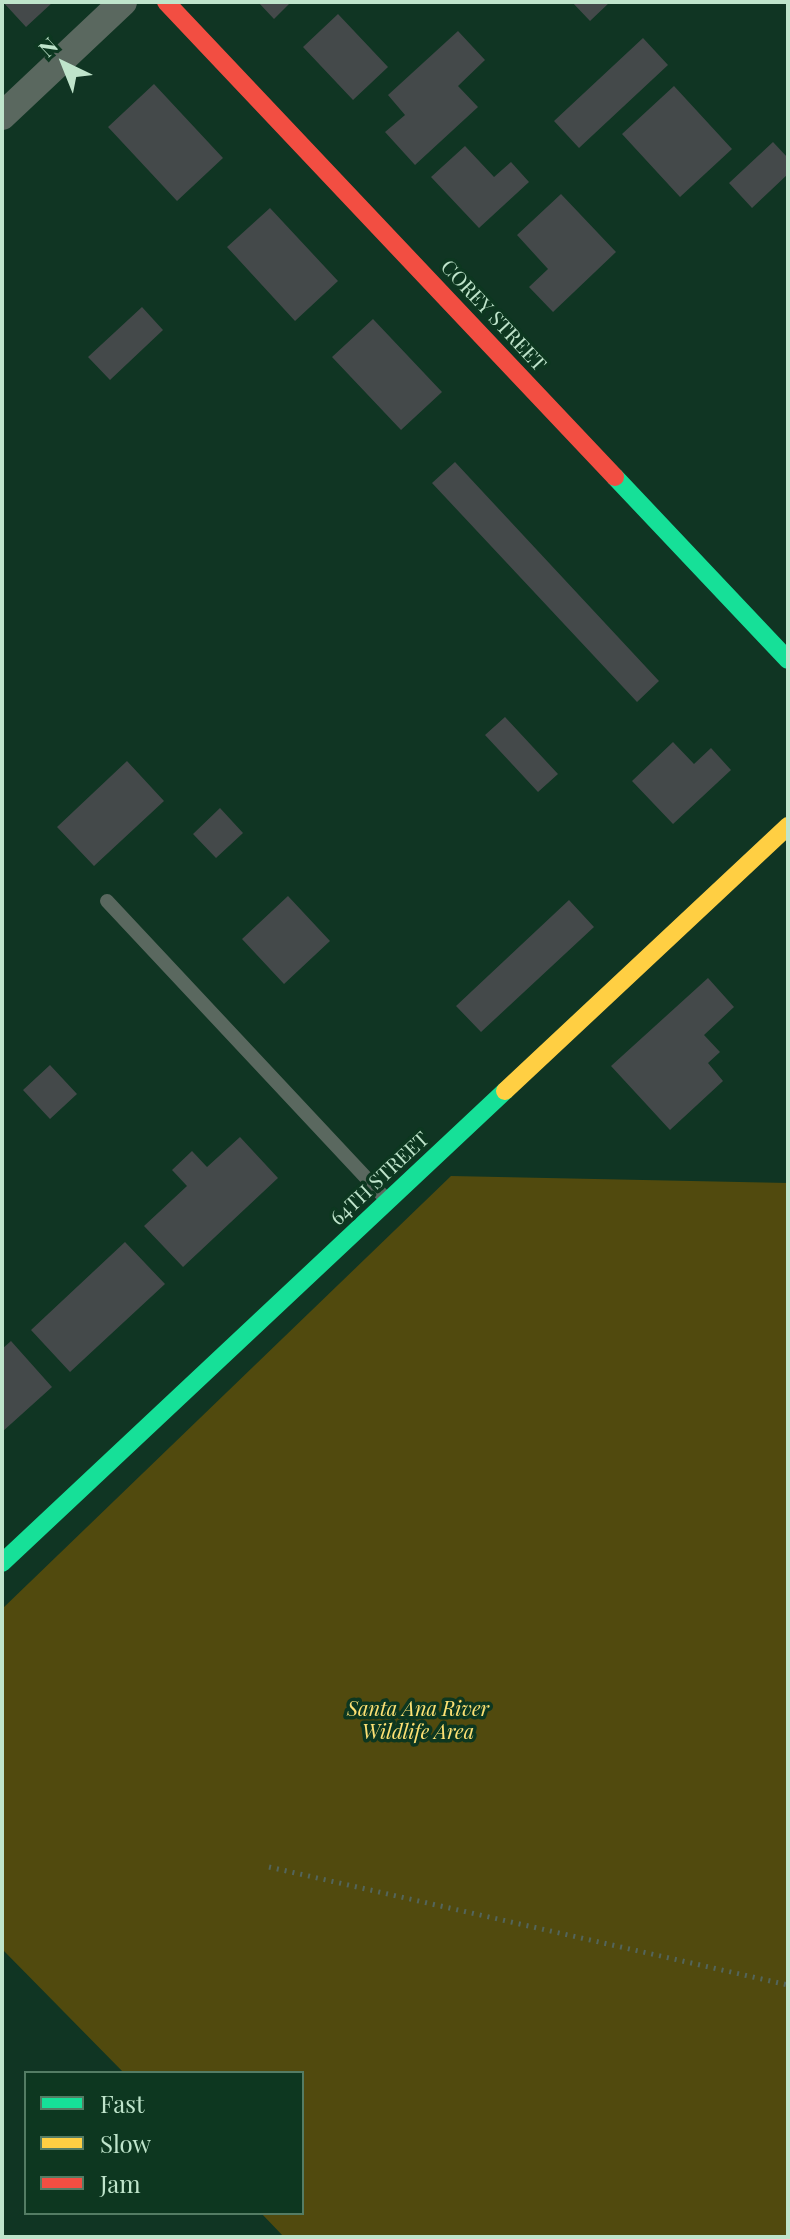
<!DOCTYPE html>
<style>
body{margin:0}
#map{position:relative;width:790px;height:2239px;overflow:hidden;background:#103523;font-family:"Playfair Display",serif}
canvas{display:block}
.frame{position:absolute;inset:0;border:4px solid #bfe4cb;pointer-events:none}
.legend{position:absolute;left:24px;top:2071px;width:280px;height:144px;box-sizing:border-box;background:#0d3720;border:2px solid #547c64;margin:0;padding:10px 14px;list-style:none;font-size:24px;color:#bfe4cb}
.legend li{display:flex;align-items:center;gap:16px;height:40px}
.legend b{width:40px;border:2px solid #547c64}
.north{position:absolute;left:24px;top:24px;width:80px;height:80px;-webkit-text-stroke:6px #0d3720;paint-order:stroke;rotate:317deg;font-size:22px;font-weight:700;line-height:32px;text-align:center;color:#bfe4cb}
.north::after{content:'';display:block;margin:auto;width:28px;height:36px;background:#bfe4cb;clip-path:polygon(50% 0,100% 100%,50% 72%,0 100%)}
</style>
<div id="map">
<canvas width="790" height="2239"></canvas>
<div class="frame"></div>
<ul class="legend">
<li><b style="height:10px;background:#16e098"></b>Fast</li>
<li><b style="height:10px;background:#ffcf43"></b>Slow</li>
<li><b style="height:10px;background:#f24e42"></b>Jam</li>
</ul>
<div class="north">N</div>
</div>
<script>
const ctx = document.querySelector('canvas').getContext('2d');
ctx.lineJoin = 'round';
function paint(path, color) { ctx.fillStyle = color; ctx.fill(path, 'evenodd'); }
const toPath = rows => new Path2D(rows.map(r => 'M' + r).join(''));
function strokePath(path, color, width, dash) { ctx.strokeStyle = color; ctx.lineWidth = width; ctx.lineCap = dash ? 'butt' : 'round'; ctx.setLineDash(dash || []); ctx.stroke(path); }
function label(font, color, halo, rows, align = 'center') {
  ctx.font = font + ' "Playfair Display",serif'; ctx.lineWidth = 7; ctx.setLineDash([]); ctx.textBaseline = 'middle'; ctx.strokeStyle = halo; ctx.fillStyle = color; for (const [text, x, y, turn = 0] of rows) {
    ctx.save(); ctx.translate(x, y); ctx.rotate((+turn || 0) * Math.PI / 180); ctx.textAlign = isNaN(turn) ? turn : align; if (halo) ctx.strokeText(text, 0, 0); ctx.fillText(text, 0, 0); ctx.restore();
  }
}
const green = toPath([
 [451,1176,788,1183,788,2237,284,2237,261,2213,302,2213,302,2073,124,2073,2,1949,2,1609]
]);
const building = toPath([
 [3,2,53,2,26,27],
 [258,2,291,2,274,19],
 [572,2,610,2,590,21],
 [338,14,388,67,353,100,303,47],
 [458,31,485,60,458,86,478,107,415,165,385,132,405,115,388,95],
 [643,38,668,65,579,148,554,121],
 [154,84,223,158,177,201,108,127],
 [674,86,732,149,680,197,622,134],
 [773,142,788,158,788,174,752,208,729,183],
 [465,146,494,177,511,162,529,182,479,228,431,177],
 [561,194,616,252,553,312,529,287,548,269,517,235],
 [270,208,338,281,295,321,227,247],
 [142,307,163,330,110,380,88,357],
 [373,319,442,392,401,430,332,357],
 [455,462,659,681,637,702,432,483],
 [505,717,558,774,538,792,485,735],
 [673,742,694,764,711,748,731,770,673,824,632,781],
 [127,761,164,801,94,866,57,827],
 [220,808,243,833,216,858,193,834],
 [288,896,330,941,284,984,242,939],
 [569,900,594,927,481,1032,456,1006],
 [708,978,734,1007,704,1035,720,1052,708,1063,723,1081,670,1130,611,1066],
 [50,1065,77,1094,50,1119,23,1090],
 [240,1137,278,1178,183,1267,144,1226,187,1186,172,1170,192,1151,207,1167],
 [125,1242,165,1284,70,1372,31,1330],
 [11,1341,52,1387,2,1432,2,1349]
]);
const path = toPath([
 [269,1867,788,1985]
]);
const lane = toPath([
 [107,901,385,1198]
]);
const street = toPath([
 [2,116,123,2]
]);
const fast = toPath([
 [615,477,788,660],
 [2,1563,505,1091]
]);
const slow = toPath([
 [505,1091,788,826]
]);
const jam = toPath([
 [166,2,615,477]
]);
const streetNames = [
 ["COREY STREET",493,316,47],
 ["64TH STREET",380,1179,-43]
];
const parkNames = [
 ["Santa Ana River",418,1710],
 ["Wildlife Area",418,1733]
];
paint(green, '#514a0e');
paint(building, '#44494a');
strokePath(path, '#53655b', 5, [2, 6]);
strokePath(lane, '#5a685f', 14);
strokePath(street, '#5a685f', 28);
strokePath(fast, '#16e098', 18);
strokePath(slow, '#ffcf43', 18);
strokePath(jam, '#f24e42', 18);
label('20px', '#bfe4cb', '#0d3720', streetNames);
label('italic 20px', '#fde174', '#0d3720', parkNames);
</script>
